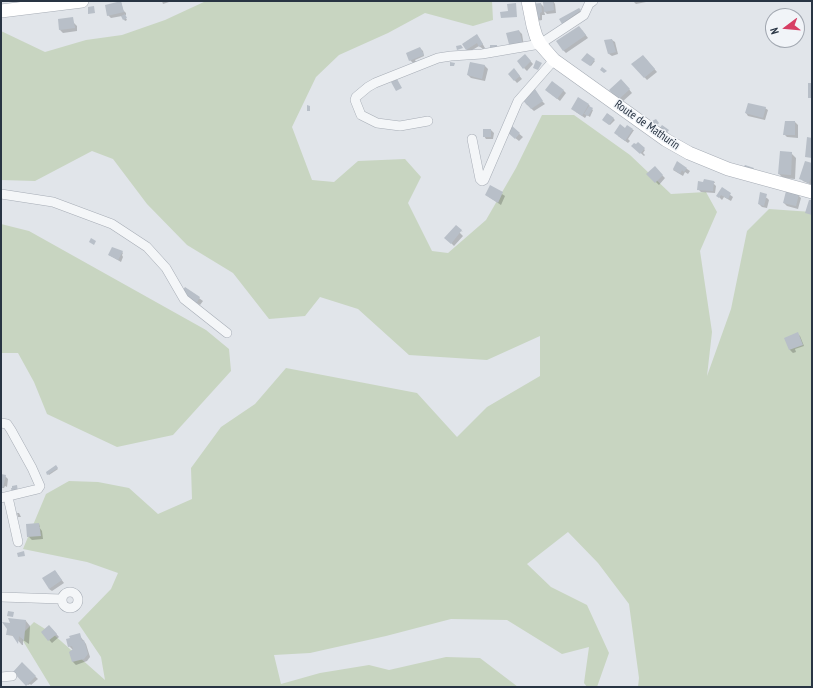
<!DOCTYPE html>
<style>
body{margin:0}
#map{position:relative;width:813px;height:688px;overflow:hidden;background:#e1e5ea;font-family:"PT Sans Narrow",sans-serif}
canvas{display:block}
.frame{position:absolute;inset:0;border:2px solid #283443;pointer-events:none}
.north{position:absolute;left:765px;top:8px;width:40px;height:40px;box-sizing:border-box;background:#f1f4f8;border:1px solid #a1a7b0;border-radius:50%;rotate:254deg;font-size:11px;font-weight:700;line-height:16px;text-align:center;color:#283443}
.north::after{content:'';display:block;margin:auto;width:14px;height:18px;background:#d73e64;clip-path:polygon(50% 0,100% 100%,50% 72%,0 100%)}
</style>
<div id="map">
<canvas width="813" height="688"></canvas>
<div class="frame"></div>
<div class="north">N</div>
</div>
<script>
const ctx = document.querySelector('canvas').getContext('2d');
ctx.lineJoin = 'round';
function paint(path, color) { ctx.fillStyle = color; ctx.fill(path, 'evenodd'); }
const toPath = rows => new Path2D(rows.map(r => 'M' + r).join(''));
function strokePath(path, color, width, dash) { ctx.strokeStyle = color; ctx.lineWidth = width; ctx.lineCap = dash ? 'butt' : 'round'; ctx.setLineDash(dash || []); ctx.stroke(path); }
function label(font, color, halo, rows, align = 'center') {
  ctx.font = font + ' "PT Sans Narrow",sans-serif'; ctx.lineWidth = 3; ctx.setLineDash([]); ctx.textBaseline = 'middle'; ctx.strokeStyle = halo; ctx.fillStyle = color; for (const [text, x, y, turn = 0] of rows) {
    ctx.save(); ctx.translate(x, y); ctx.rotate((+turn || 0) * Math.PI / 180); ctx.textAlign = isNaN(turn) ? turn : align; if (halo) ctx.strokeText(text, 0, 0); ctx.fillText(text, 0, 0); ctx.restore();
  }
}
const green = toPath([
 [206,1,492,1,493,20,473,26,425,13,388,33,339,55,316,77,292,127,312,180,334,182,358,161,405,159,421,177,408,203,432,251,448,253,486,220,516,168,542,115,574,115,630,155,671,194,706,192,717,212,700,251,712,332,707,376,731,309,747,231,769,209,812,212,812,687,638,687,639,678,629,604,598,563,568,532,527,564,551,587,587,605,609,653,597,687,587,687,584,683,589,647,562,654,507,620,451,619,386,636,310,653,274,655,281,684,320,673,369,665,389,670,446,657,480,658,518,687,51,687,20,636,34,622,53,634,105,680,101,657,78,623,111,589,118,573,87,562,23,549,46,494,69,481,98,482,129,488,158,514,192,499,191,468,221,427,255,404,286,368,417,393,457,437,487,407,540,376,540,336,487,360,409,355,358,309,320,297,305,316,269,319,233,273,187,245,147,204,113,159,92,151,35,181,1,180,1,31,45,52,86,40,122,35,165,20],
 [1,224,29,231,206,330,229,349,231,371,173,435,117,447,47,414,34,382,18,353,1,353]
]);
const shadow = toPath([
 [162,1,169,1,169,2,163,4],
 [548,1,553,1,555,4,556,13,547,14,544,11,545,15,542,15,542,20,537,21,541,4,544,7,548,5],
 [633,1,651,1,636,4],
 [121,2,123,10,126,13,126,15,124,15,127,20,125,21,122,16,111,18,108,15],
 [579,9,581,12,565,26,563,23],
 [71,20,77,26,77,31,63,33,60,30,60,25],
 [582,30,588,38,566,53,563,50],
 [519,31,522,34,524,46,508,34],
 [479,38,485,48,483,49,479,46,469,52,466,49],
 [612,40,615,42,618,54,612,56,609,54],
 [420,48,423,51,424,56,415,60,416,62,413,63,410,60],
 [587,54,595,61,591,66,583,60],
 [525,55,533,64,527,71,524,68],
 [646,59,657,72,647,80,633,64],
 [470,63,485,66,488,69,485,81,471,78,468,75],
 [514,69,522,79,517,83,509,74],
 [624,83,632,93,622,102,610,90],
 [563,90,566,93,560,101,549,92],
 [539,98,545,104,534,111,526,104],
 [578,98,589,105,590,106,589,107,593,110,590,117,587,115,585,118,576,112],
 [765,108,768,110,765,120,748,116,746,113],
 [608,114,615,120,610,125,603,120],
 [786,122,795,122,798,125,798,138,787,137,784,134],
 [511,127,523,137,519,141,514,137],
 [625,129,634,130,628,139,630,141,628,143,618,136],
 [491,130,494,133,493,139,486,139,484,136],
 [638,143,645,150,643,153,645,155,644,156,633,146,636,145],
 [791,153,796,158,795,179,783,178,779,174],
 [678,163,690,171,688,174,685,172,683,176,673,170],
 [812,164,812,185,803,181,801,178],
 [658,171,665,178,659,185,648,174],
 [714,181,715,183,713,183,716,186,715,193,701,192,698,189],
 [491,187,505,196,501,205,486,195],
 [722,189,733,197,731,201,724,197,722,200,718,196],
 [798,195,801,198,798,209,787,206,784,203],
 [761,196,767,198,769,200,767,208,762,207,759,204],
 [456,226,463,232,459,230,458,231,463,236,454,246,446,238],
 [122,252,123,253,122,255,123,257,121,262,109,255],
 [185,288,203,301,200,305,189,298],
 [797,334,800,336,804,346,795,349,796,352,793,353,790,350,786,338],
 [56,467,58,469,49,475,47,473],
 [1,475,5,476,8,479,7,487,5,486,4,488,1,488],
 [17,513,19,513,21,517,18,517],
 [39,524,40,527,39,527,42,531,43,539,32,540,29,537,27,529],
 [55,571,64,583,52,591,49,589],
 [11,619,26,621,30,626,29,644,23,640,23,645,22,645,14,636,7,635,12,624],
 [52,629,59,637,52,643,42,632],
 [80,636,86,644,90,657,87,661,76,665,73,662,71,652,73,650,69,646],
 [22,664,38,679,31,685,30,684,28,685,16,673]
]);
const building = toPath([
 [121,1,124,12,107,16,105,5],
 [553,1,554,10,544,12,543,2],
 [516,3,517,17,501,18,500,12,508,11,507,4],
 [541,3,542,12,540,13,540,18,534,19,530,4],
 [94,6,95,13,88,14,88,7],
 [579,8,581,10,562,24,559,19],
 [125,14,127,18,123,20,121,16],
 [73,17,75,28,59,30,58,19],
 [579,26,586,35,563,51,556,41],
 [519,30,523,45,510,48,506,33],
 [477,34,483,44,479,47,477,43,466,50,462,44],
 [612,39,616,52,608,54,604,40],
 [461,45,463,48,457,50,456,46],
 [490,45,497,45,497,50,490,50],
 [420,47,424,55,409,61,406,53],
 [587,53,595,59,590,66,581,60],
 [525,54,531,61,523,69,517,61],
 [643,55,655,69,644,78,631,64],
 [536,60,542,63,538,70,533,68],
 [450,62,455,63,454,66,450,66],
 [470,62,485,65,482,79,467,75],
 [602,67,607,71,604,73,600,70],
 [514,68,520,76,514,81,508,74],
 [397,79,402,88,396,91,391,82],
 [621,79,630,89,618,100,609,90],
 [552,81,564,90,557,99,545,90],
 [808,83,812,83,812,98,808,98],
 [535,89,543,101,531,109,527,104,526,104,522,99],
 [578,97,589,104,582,116,571,109],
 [748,103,766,107,763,118,745,113],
 [307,105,310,106,310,111,307,111],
 [589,106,593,108,588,116,584,114],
 [607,113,614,118,609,125,602,120],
 [656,119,659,123,656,126,652,121],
 [785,121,795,121,795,135,783,135],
 [620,124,625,128,627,125,633,129,625,141,614,133],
 [511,125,520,133,515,139,506,131],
 [662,125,669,130,666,134,659,129],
 [483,129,491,129,491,137,483,137],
 [807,137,812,138,812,158,805,157],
 [638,142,645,148,640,154,631,146,634,143,636,144],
 [780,151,792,152,791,175,778,174],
 [677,161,687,168,684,172,682,170,680,174,673,169],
 [805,161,812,163,812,174,809,183,799,179],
 [745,165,754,168,752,172,743,168],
 [655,166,663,175,655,183,646,174],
 [704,179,714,181,713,191,697,190,698,181,703,182],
 [490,185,503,192,498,203,485,195],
 [722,187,731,193,728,199,721,195,719,198,716,196],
 [786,191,799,194,796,206,783,203],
 [760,192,767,194,764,206,758,204],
 [809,200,812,200,812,215,805,213],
 [456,225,462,230,451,244,444,238],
 [91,238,96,241,94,245,89,242],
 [112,247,123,251,118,260,108,255],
 [185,287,200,297,196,304,180,294],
 [798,332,803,345,789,350,784,338],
 [56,465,58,468,47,475,46,472],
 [1,474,6,475,3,488,1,487],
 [17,485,18,492,12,493,11,488,12,488,12,486],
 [39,523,41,536,27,537,26,524],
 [24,551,25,556,18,557,17,553],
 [55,570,62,580,49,589,42,578],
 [8,611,14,612,13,617,7,616],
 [8,618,26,620,24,641,19,636,18,644,12,635,6,635,7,629,2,622,10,623],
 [49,625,57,634,48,641,41,632],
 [80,633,82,641,84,640,88,654,84,659,72,662,69,652,73,649,72,646,68,647,66,639,70,638,69,636],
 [22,662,36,676,26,686,13,672]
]);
const street = toPath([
 [428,121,400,126,377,123,361,115,355,100,356,97,368,87,375,83,438,58,451,56,482,54,540,44,584,15,589,4,593,1],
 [472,139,480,179,482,181,484,180,518,101,554,60],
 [1,194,53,202,112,224,147,247,166,268,184,299,227,333],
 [1,423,7,424,11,430,32,468,40,486,38,489,1,498],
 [8,497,18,542],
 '62 600a8 8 0 1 1 16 0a8 8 0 1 1-16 0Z',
 [1,597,61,599],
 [1,677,12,676]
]);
const secondary = toPath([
 [528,1,533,26,536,36,540,44,554,60,666,140,689,153,728,169,812,192],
 [1,11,82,1]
]);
const streetNames = [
 ["Route de Mathurin",647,125,35]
];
paint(green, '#c8d5c1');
paint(shadow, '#0003');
paint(building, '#b8bfc8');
strokePath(street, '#a6acb5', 10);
strokePath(secondary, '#a6acb5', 14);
strokePath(street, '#f4f6f8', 9);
strokePath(secondary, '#fff', 13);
label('12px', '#283443', '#f1f4f8', streetNames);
</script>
